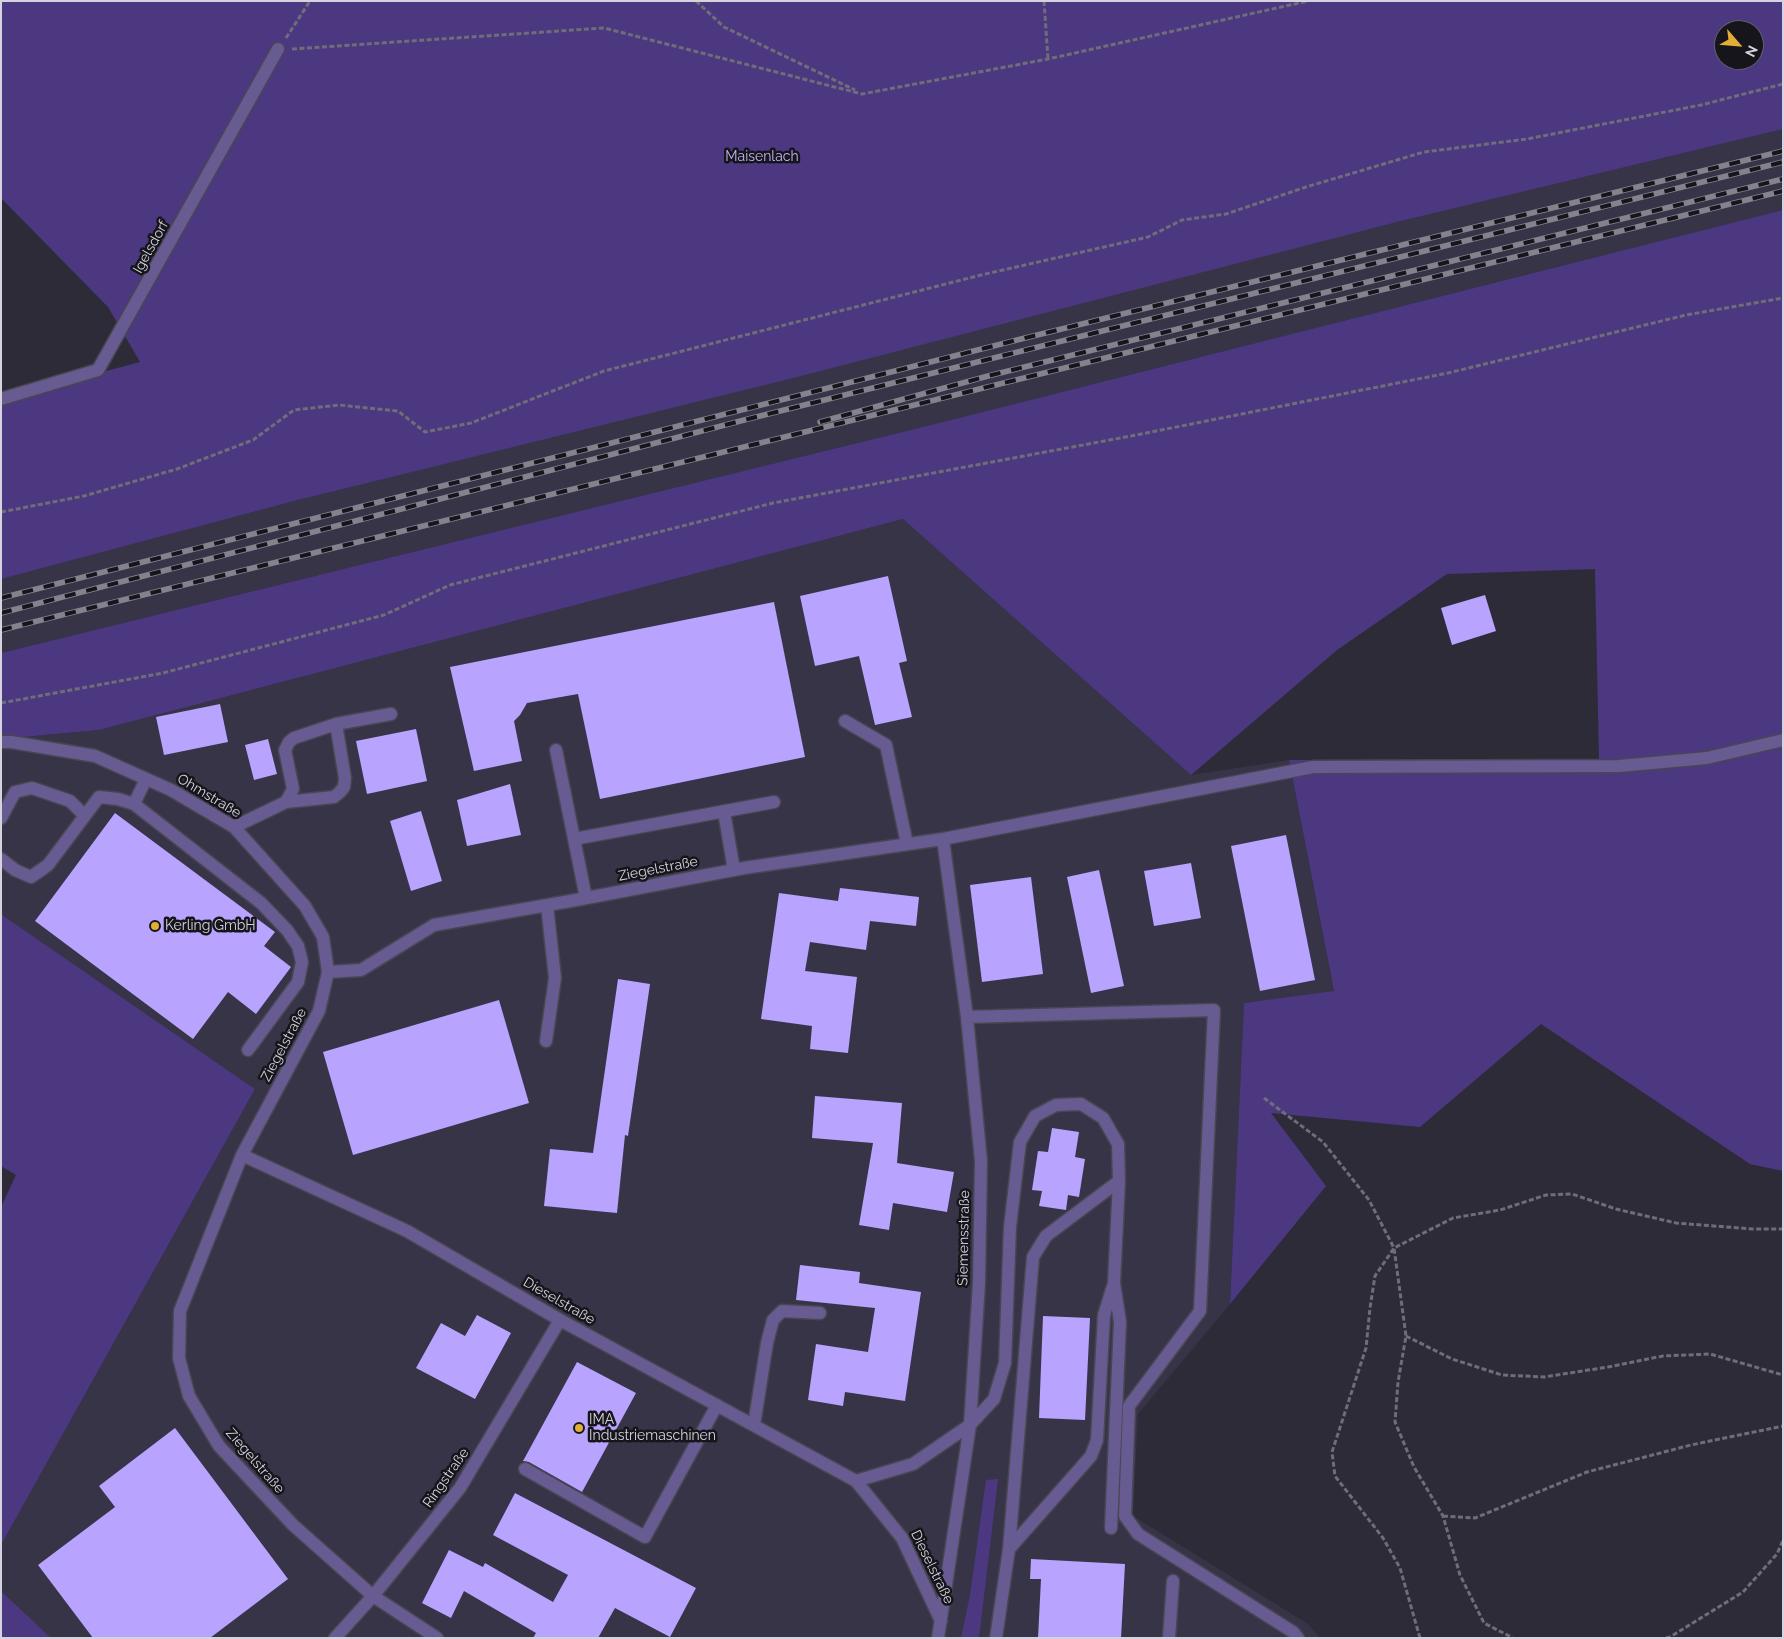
<!DOCTYPE html>
<meta charset="utf-8">
<style>
body{margin:0}
#map{position:relative;width:1784px;height:1639px;overflow:hidden;background:#2e2b39;font-family:Raleway,sans-serif}
canvas{display:block}
.frame{position:absolute;inset:0;border:2px solid #d5d3dd;pointer-events:none}
.north{position:absolute;left:1714px;top:20px;width:50px;height:50px;box-sizing:border-box;background:#16151b;border:1px solid #626169;border-radius:50%;rotate:117deg;font-size:14px;font-weight:700;line-height:20px;text-align:center;color:#d5d3dd}
.north::after{content:'';display:block;margin:auto;width:18px;height:22px;background:#e3ae35;clip-path:polygon(50% 0,100% 100%,50% 72%,0 100%)}
</style>
<div id="map">
<canvas width="1784" height="1639"></canvas>
<div class="frame"></div>
<div class="north">N</div>
</div>
<script>
const ctx = document.querySelector('canvas').getContext('2d');
ctx.lineJoin = 'round';
function paint(path, color) { ctx.fillStyle = color; ctx.fill(path, 'evenodd'); }
const toPath = rows => new Path2D(rows.map(r => 'M' + r).join(''));
function strokePath(path, color, width, dash) { ctx.strokeStyle = color; ctx.lineWidth = width; ctx.lineCap = dash ? 'butt' : 'round'; ctx.setLineDash(dash || []); ctx.stroke(path); }
function label(font, color, halo, rows, align = 'center') {
  ctx.font = font + ' Raleway,sans-serif'; ctx.lineWidth = 5; ctx.setLineDash([]); ctx.textBaseline = 'middle'; ctx.strokeStyle = halo; ctx.fillStyle = color; for (const [text, x, y, turn = 0] of rows) {
    ctx.save(); ctx.translate(x, y); ctx.rotate((+turn || 0) * Math.PI / 180); ctx.textAlign = isNaN(turn) ? turn : align; if (halo) ctx.strokeText(text, 0, 0); ctx.fillText(text, 0, 0); ctx.restore();
  }
}
const built = toPath([
 [1783,129,1783,210,943,422,1,653,1,579,298,500,1397,222],
 [903,519,1191,775,1289,760,1334,992,1244,1003,1230,1304,1138,1414,1133,1516,1308,1624,1320,1638,51,1638,1,1591,1,1545,255,1089,5,917,1,913,1,739,99,730]
]);
const green = toPath([
 [1,1,1783,1,1783,129,1397,222,797,377,298,500,1,579,1,399,140,362,108,307,1,198],
 [1724,30,1754,30,1754,60,1724,60],
 [1783,210,1783,1171,1750,1164,1541,1024,1420,1127,1271,1113,1326,1186,1230,1304,1244,1003,1334,991,1289,760,1599,759,1595,569,1447,574,1337,650,1191,775,903,519,99,730,1,739,1,653,943,422],
 [1,913,5,917,255,1089,1,1545,1,1207,16,1175,1,1166],
 [998,1479,979,1638,961,1638,970,1595,986,1480],
 [1,1591,51,1638,1,1638]
]);
const building = toPath([
 [888,576,907,661,899,663,912,717,875,725,859,656,815,666,800,596],
 [1485,595,1496,631,1452,645,1441,608],
 [774,602,805,757,600,799,578,694,527,703,520,715,514,721,522,761,474,771,450,667],
 [220,704,228,742,164,755,156,717],
 [416,729,427,781,367,794,356,741],
 [268,739,277,774,254,780,245,745],
 [510,784,521,835,467,846,457,800],
 [421,811,442,881,411,891,390,821],
 [115,813,275,932,264,946,291,967,256,1014,228,992,193,1039,35,921],
 [1286,835,1315,980,1260,991,1231,846],
 [1191,863,1201,918,1154,926,1144,871],
 [1099,870,1124,986,1091,993,1067,877],
 [1031,877,1043,974,982,982,970,885],
 [840,888,919,897,916,926,870,921,866,950,810,942,805,971,857,977,848,1053,810,1049,812,1026,761,1019,779,893,838,901],
 [618,979,650,984,628,1136,625,1135,617,1213,544,1206,550,1149,593,1153],
 [499,1000,529,1103,353,1155,323,1052],
 [815,1096,902,1103,897,1163,954,1172,947,1212,893,1203,889,1230,859,1225,873,1143,812,1138],
 [1052,1128,1079,1132,1075,1157,1085,1159,1079,1197,1068,1195,1066,1210,1039,1206,1042,1191,1032,1190,1038,1151,1048,1152],
 [800,1265,860,1272,859,1283,921,1292,905,1401,845,1392,843,1406,808,1400,816,1344,868,1352,875,1308,796,1300],
 [477,1315,511,1333,475,1399,416,1368,441,1323,465,1336],
 [1043,1316,1090,1318,1085,1420,1039,1418],
 [577,1362,636,1393,582,1492,529,1462,523,1461],
 [175,1428,288,1579,210,1638,93,1638,38,1565,115,1507,99,1486],
 [515,1493,696,1588,670,1637,615,1608,598,1638,533,1638,536,1633,464,1591,451,1618,422,1603,449,1550,483,1567,485,1563,553,1602,568,1575,493,1535],
 [1031,1559,1125,1564,1121,1638,1038,1638,1041,1579,1030,1579]
]);
const path = toPath([
 [696,1,724,27,855,90],
 [1044,1,1048,59],
 [286,38,310,1],
 [292,49,604,28,862,94,1048,59,1308,1],
 [1,512,84,496,177,469,253,440,294,410,339,405,398,411,425,432,471,423,604,371,981,275,1148,237,1182,220,1226,214,1306,187,1424,152,1527,139,1701,105,1783,84],
 [1,703,163,673,384,615,450,585,773,503,1131,436,1448,373,1686,315,1783,298],
 [1264,1098,1323,1142,1369,1200,1394,1248,1406,1336,1398,1382,1395,1422,1414,1467,1443,1516,1460,1575,1484,1623,1513,1638],
 [1406,1336,1452,1359,1502,1375,1544,1377,1608,1367,1663,1356,1710,1354,1783,1375],
 [1443,1516,1475,1518,1587,1472,1691,1445,1783,1426],
 [1420,1638,1400,1568,1383,1538,1335,1476,1332,1452,1366,1348,1370,1308,1375,1276,1394,1248,1453,1218,1500,1210,1546,1195,1572,1194,1616,1209,1676,1223,1753,1229,1783,1229],
 [1666,1638,1670,1637,1743,1592,1777,1554,1783,1540]
]);
const minor = toPath([
 [1,399,98,370,278,49],
 [845,721,886,745,907,844],
 [1,742,11,742,95,756,171,790,234,827,305,906,323,937,328,972],
 [556,750,586,898],
 [146,779,134,804,261,903,287,930,298,946,302,962,298,982,248,1050],
 [286,802,334,797,340,792,344,787,345,778,336,724,391,714],
 [724,812,734,870],
 [1,818,15,792,32,788,70,801,84,815],
 [234,827,286,802,293,789,285,750,289,742,294,738,336,724],
 [574,839,774,802],
 [1,859,15,870,31,877,48,865,99,797,118,799,134,804],
 [967,1017,1214,1010,1200,1311,1129,1406,1125,1516,1138,1534,1293,1632,1298,1638],
 [546,1041,555,978,547,905],
 [242,1155,407,1231,560,1320,856,1481,913,1464,970,1425,994,1399,1005,1363,1010,1227,1020,1142,1035,1116,1056,1105,1081,1104,1103,1118,1118,1144,1119,1181,1114,1283,1120,1322,1111,1528],
 [754,1425,767,1343,773,1320,782,1311,820,1313],
 [525,1469,645,1537,717,1405],
 [856,1481,902,1538,941,1621],
 [1009,1549,1033,1257,1046,1236,1119,1181],
 [335,1638,373,1596,460,1488,560,1320],
 [437,1638,373,1596,293,1525,219,1446,189,1396,179,1358,180,1311,242,1155,319,1011,328,972,361,970,434,925,576,900,744,868,943,839,1313,767,1619,766,1707,758,1783,740],
 [938,1638,970,1425,979,1283,981,1161,967,1017,943,839],
 [996,1638,1009,1549,1091,1456,1097,1440,1104,1315,1113,1286],
 [1169,1638,1173,1581]
]);
const rail = toPath([
 [820,422,988,376,1783,179],
 [1,598,1017,340,1783,151],
 [1,613,752,418,1783,162],
 [1,630,1783,191]
]);
const markers = [
 [155,926,5,"#e3ae35"],
 [579,1428,5,"#e3ae35"]
];
const parkNames = [
 ["Maisenlach",762,157]
];
const streetNames = [
 ["Igelsdorf",151,247,-61],
 ["Ohmstraße",209,796,31],
 ["Ziegelstraße",658,869,-11],
 ["Ziegelstraße",284,1045,-62],
 ["Siemensstraße",964,1238,-89],
 ["Dieselstraße",559,1301,30],
 ["Ziegelstraße",255,1461,49],
 ["Ringstraße",446,1478,-55],
 ["Dieselstraße",932,1567,64]
];
const poiNames = [
 ["Kerling GmbH",165,926],
 ["IMA",589,1420],
 ["Industriemaschinen",589,1436]
];
paint(built, '#383448');
paint(green, '#4c3881');
paint(building, '#b8a3fe');
strokePath(minor, '#494653', 15);
strokePath(path, '#6f6d79', 3, [5, 2.5]);
strokePath(minor, '#675b91', 12);
strokePath(rail, '#85828e', 5.5);
strokePath(rail, '#16151b', 4, [11]);
for (const [x, y, r, color] of markers) { const dot = new Path2D(); dot.arc(x, y, r, 0, 2 * Math.PI); ctx.fillStyle = color; ctx.fill(dot); strokePath(dot, '#16151b', 2); }
label('14px', '#c1b3f6', '#16151b', parkNames);
label('14px', '#d5d3dd', '#16151b', streetNames);
label('14px', '#d5d3dd', '#16151b', poiNames, 'left');
</script>
